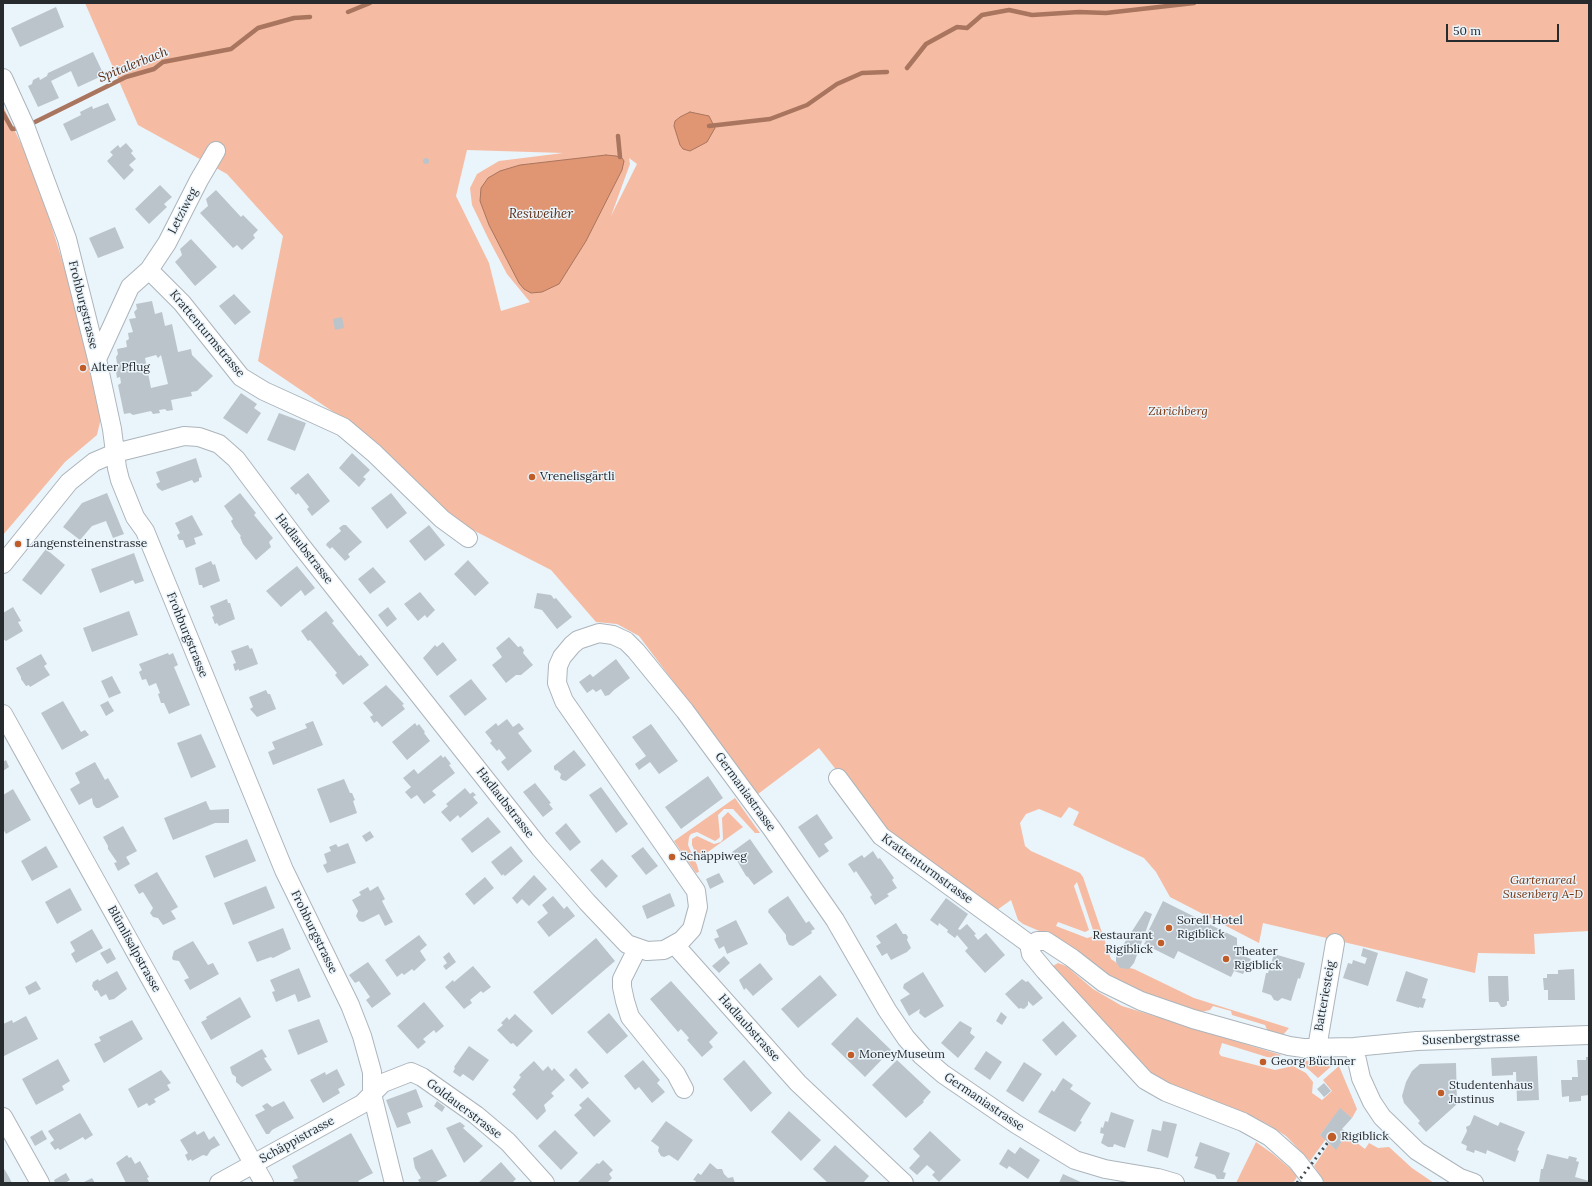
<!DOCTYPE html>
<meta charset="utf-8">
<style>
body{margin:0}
#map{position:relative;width:1592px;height:1186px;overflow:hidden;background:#eaf4fb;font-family:Lora,serif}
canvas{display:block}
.frame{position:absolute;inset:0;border:4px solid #282b2e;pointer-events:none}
.scale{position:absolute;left:1446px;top:24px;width:113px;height:18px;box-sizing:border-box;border:2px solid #282b2e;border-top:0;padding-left:5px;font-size:12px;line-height:14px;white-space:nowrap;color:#282b2e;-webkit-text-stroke:3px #eaf4fb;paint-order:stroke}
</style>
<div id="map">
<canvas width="1592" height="1186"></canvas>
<div class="frame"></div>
<div class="scale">50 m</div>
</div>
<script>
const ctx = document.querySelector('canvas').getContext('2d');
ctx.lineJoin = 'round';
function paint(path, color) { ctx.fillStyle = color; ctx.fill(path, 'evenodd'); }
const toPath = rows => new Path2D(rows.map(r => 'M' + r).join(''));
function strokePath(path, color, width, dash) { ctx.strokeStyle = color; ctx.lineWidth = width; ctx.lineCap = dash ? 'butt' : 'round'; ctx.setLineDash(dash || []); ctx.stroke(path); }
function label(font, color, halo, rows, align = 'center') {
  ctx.font = font + ' Lora,serif'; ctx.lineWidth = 3; ctx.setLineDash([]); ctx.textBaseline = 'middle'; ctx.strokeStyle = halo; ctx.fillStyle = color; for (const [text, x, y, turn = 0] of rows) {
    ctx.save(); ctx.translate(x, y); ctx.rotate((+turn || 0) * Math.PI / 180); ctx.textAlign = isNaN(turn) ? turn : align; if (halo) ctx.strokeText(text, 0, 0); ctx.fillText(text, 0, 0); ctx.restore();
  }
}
const green = toPath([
 [85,3,1589,3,1589,931,1534,934,1535,954,1478,953,1475,973,1263,923,1259,943,1170,897,1156,872,1144,858,1073,825,1079,812,1069,807,1061,818,1039,809,1026,814,1020,823,1025,846,1031,851,1080,873,1083,877,1111,959,1121,966,1134,969,1194,998,1289,1028,1282,1036,1268,1032,1265,1025,1232,1015,1231,1011,1213,1006,1210,1010,1201,1012,1140,992,1104,974,1051,936,1023,924,1018,920,1011,900,997,910,928,861,882,826,871,814,819,748,758,794,639,636,617,624,596,622,551,570,465,526,413,484,357,428,258,361,283,236,227,174,138,125],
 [467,150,563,153,499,161,477,174,470,188,472,205,488,238,507,274,530,302,501,311,489,263,456,196],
 [629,158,637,164,611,216,630,164],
 [1077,882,1095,936,1087,938,1056,926,1058,922,1085,932,1089,930,1074,886],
 [3,106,35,173,82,324,101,418,97,435,65,462,3,535],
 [735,798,760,833,755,833,733,809,724,809,718,815,720,837,718,839,715,841,697,832,691,834,689,837,688,845,697,865,699,872,696,873,674,841],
 [728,812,743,827,698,859,692,845,692,839,697,836,714,844,721,842,723,839,722,818],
 [1058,963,1066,966,1093,989,1122,1006,1281,1055,1277,1058,1267,1057,1222,1043,1219,1053,1221,1056,1275,1070,1293,1066,1306,1073,1313,1082,1312,1093,1322,1100,1332,1091,1323,1080,1339,1066,1357,1109,1352,1118,1340,1109,1320,1135,1326,1139,1310,1161,1286,1136,1269,1125,1248,1114,1177,1087,1150,1074,1054,968,1053,966],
 [1293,1060,1329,1062,1335,1063,1318,1078,1308,1069],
 [1347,1135,1365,1149,1369,1143,1378,1148,1389,1147,1412,1168,1434,1183,1325,1183,1314,1166,1329,1144,1336,1149],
 [1256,1142,1273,1154,1293,1171,1297,1177,1293,1183,1236,1183]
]);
const water = toPath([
 [690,112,709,116,715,128,707,142,690,151,683,149,680,145,674,126,675,121,680,117,690,112],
 [606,155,616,156,622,158,624,161,622,170,586,241,559,284,542,292,531,293,524,289,519,283,489,225,480,201,481,188,488,178,500,171,520,165,606,155]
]);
const stream = toPath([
 [348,12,370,3],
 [907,68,926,44,957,27,967,28,982,15,1009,10,1032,15,1079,12,1106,13,1194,3],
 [3,113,12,129,19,128],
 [35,122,126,77,154,69,163,62,231,49,258,28,294,18,310,17],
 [709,126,770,119,807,105,837,84,862,73,887,72],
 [618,136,620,157]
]);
const building = toPath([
 [56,7,64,27,20,47,11,28],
 [93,52,104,75,78,87,71,71,51,81,59,98,38,107,28,86,32,84,33,80,39,77,40,80,47,76,48,73],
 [108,103,116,120,71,141,63,124,81,115,80,112,92,106,93,109],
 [126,143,133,151,131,153,136,159,129,165,134,170,124,180,107,161,113,155,110,152,118,145,120,148],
 '423 161a3 3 0 1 1 6 0a3 3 0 1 1-6 0Z',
 [160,185,172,197,164,204,167,207,149,224,135,209],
 [216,190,241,217,243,215,258,230,253,235,255,238,242,250,237,245,233,248,200,213,208,206,206,199],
 [115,227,124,248,98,258,89,238],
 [191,239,217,267,195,286,175,262,182,255,180,249],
 [234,294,251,312,235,325,219,306],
 [152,301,155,314,162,312,165,326,172,324,178,352,191,349,192,355,213,376,197,391,191,392,192,396,171,400,173,410,167,411,165,409,159,410,160,413,153,414,151,411,133,415,130,413,124,414,118,385,121,383,120,377,117,378,116,372,118,369,116,357,118,354,117,349,127,347,126,341,129,339,128,333,133,332,129,319,136,318,134,312,137,309,136,304],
 [156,355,158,358,161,355,168,384,151,388,145,358],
 [342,317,344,328,335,330,333,319],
 [241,393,257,404,254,408,261,413,247,434,223,418],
 [279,413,306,423,295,451,267,440],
 [352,453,370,470,363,477,366,479,359,487,339,468],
 [196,458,202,477,199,478,199,481,194,483,192,480,162,491,158,488,156,484,160,482,156,472],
 [308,473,330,501,312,516,307,509,309,507,298,493,296,495,290,488],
 [107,493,124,534,113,538,106,521,92,526,80,540,63,527,82,503],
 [240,493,256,513,254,515,273,538,269,542,271,547,256,560,243,544,240,537,241,536,234,527,231,521,233,519,224,506],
 [391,493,407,513,387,529,371,508],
 [192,515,203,535,194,538,196,544,186,548,183,540,179,540,177,535,180,533,175,523],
 [343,525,346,525,362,542,348,554,350,557,345,561,332,547,330,549,326,545,327,543,341,531,339,528],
 [429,525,445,545,425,561,409,541],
 [46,549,65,565,41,595,22,580],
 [134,553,144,581,135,584,133,580,100,593,91,569],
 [468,560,489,583,475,596,454,574],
 [211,561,213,565,215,564,220,581,203,588,202,585,199,585,195,568],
 [297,566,315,588,305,596,301,590,281,607,266,591],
 [373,567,386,582,370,594,358,579],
 [420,592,435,610,427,618,425,615,418,621,404,604],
 [537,593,551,595,554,599,556,598,572,617,557,629,542,610,534,608],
 [227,599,228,603,230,603,235,619,219,626,217,623,215,624,212,617,214,616,210,606],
 [13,607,21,621,18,622,23,631,6,641,3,639,3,613],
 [388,607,397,619,387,627,378,615],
 [129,611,138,635,92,652,83,628],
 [326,611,334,621,332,623,359,656,361,655,369,665,343,685,335,675,337,673,310,640,308,641,301,631],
 [509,637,518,647,521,646,524,650,523,653,533,665,521,675,516,675,506,683,492,665,502,657,496,648],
 [443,642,457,660,437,676,423,658,435,645,437,647],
 [248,645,250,649,252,648,258,664,239,671,239,669,235,671,233,664,236,663,231,651],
 [168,653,169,655,173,653,178,665,174,667,190,705,169,714,164,703,161,703,158,694,160,693,156,683,149,686,146,679,142,680,139,672,142,670,139,664],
 [41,654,47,664,44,666,50,675,30,687,29,685,26,686,21,679,21,677,16,668],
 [616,659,630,678,614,690,609,695,605,696,601,689,596,692,593,689,587,693,579,682,590,674,593,677],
 [112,676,121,693,109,698,101,681],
 [471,679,487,699,465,716,449,696],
 [386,685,404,704,402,705,405,709,382,727,377,721,374,723,370,717,373,715,363,703],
 [266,690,268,694,270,694,276,709,257,717,250,709,253,707,249,697],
 [63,701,81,732,85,730,89,735,62,750,41,713],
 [108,701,114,711,106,716,100,705],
 [507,719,513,727,519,723,524,729,518,733,532,751,508,771,501,762,506,758,499,749,497,751,490,743,492,741,485,732,496,723,498,726],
 [313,721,323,745,273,765,268,752,275,749,272,742,307,728,305,724],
 [415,723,417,726,419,724,425,732,424,733,430,741,407,760,392,742],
 [651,724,678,761,659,774,650,762,639,770,635,764,646,756,632,737],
 [201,734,216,767,191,778,177,743],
 [574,750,586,765,566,781,562,780,560,778,561,774,557,770,556,771,554,769,554,766],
 [441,755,443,758,445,756,451,764,449,765,455,773,432,791,436,795,424,804,417,795,411,799,405,792,411,787,403,778,414,769,418,774],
 [6,760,9,767,3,771,3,762],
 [95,762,105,780,108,778,119,797,99,808,96,808,93,804,92,798,79,805,70,789,80,783,75,773],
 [708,776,723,798,681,829,665,807],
 [344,779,350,793,352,793,355,800,353,801,357,813,330,823,317,789],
 [535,783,551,803,549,804,553,809,543,817,523,792],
 [601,787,628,824,616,833,589,795],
 [465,788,470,794,473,792,476,795,473,797,478,803,460,818,458,815,450,822,441,812,448,806,446,804],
 [13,789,31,820,6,834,3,829,3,795],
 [206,801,210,810,229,809,229,823,215,823,173,840,164,818],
 [817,814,833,838,824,844,829,851,819,858,798,827],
 [488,817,501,832,472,853,461,839],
 [566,823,581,842,570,851,555,833],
 [123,826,137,851,126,857,130,864,118,871,114,863,117,862,108,849,108,846,103,837],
 [370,831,374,837,366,842,362,836],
 [247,839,256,861,214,878,205,856],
 [750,839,773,872,754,885,748,877,746,876,732,852],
 [348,843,356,863,327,873,323,865,327,863,324,854,331,851,329,847,336,844,338,847],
 [46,846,58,867,32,881,21,861],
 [511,846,523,861,505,876,503,874,502,876,491,862],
 [643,847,658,866,646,875,631,856],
 [873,851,878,859,880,858,894,878,892,880,897,888,887,894,889,896,875,905,870,897,872,895,856,871,854,873,848,864,862,855,864,858],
 [602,859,618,876,606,888,590,870],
 [157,872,178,907,171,911,176,919,163,925,158,918,153,917,150,913,153,908,143,892,139,894,134,885],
 [719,873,724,882,710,889,706,879],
 [534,875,547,889,529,906,522,899,517,904,512,898],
 [485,877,494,888,474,905,465,894],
 [266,886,275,908,233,925,224,903],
 [378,886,385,899,382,901,393,922,385,926,379,914,363,922,359,921,356,916,358,911,352,900,361,895,359,892,368,887,370,891],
 [70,888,82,910,57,924,45,902],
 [670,893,675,906,647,919,642,906],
 [553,896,564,909,567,906,575,916,549,937,537,922,548,913,542,905],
 [788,896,806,923,809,921,815,929,811,931,812,933,793,946,789,945,786,939,786,935,768,912,769,909],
 [946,898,968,914,958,929,960,930,967,924,976,934,974,935,978,940,986,933,1005,955,985,973,965,951,968,948,957,935,955,938,947,932,948,930,939,923,938,926,930,920],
 [1163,901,1237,938,1237,945,1244,948,1241,955,1251,959,1243,974,1234,971,1231,977,1178,951,1174,959,1144,944,1146,941,1144,940],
 [1145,911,1152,914,1134,963,1129,969,1120,968,1116,962,1116,956],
 [736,920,748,944,727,954,724,946,719,949,714,939,719,937,716,930],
 [896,923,903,934,906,934,908,937,907,940,911,948,907,952,891,960,887,953,882,956,876,946,881,943,876,936],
 [283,928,291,949,273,958,271,957,257,962,248,942],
 [92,929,103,948,76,963,71,954,75,951,70,942],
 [419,935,427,945,420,951,426,960,414,971,412,969,404,975,402,973,397,977,385,960],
 [596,938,615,961,552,1015,533,992],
 [193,941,208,965,213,963,219,974,190,990,184,980,189,978,179,961,173,960,172,958,174,951],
 [110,948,116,959,107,964,100,953],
 [1363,948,1378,953,1368,986,1343,978,1348,963,1352,964,1353,960,1365,964,1367,958,1361,956],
 [449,952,456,962,446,970,443,966,447,963,443,957],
 [1274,954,1305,963,1300,979,1298,978,1291,1001,1282,998,1278,1001,1274,1000,1271,995,1262,992,1266,973,1268,973],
 [724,956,730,963,719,973,712,966],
 [368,962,391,994,372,1008,366,1000,370,997,359,981,355,983,349,975],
 [760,963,773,979,753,996,746,988,744,990,739,980],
 [473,966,491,987,483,993,481,991,470,1000,472,1003,464,1009,445,987,453,980,454,982],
 [299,968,311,997,298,1002,295,994,276,1002,272,992,275,991,270,980],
 [1574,969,1575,1000,1548,1000,1548,990,1544,990,1543,978,1547,978,1547,974,1558,974,1558,970],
 [117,971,127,989,114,999,109,1000,106,994,101,997,97,990,95,991,92,986,93,982,98,979,99,981],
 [1406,971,1428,979,1422,998,1426,999,1423,1008,1419,1007,1419,1008,1396,1001],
 [923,972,944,1006,925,1018,919,1013,920,1009,909,1016,900,1000,910,994,903,988,904,984],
 [820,975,837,995,798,1028,781,1009],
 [1488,976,1508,976,1509,1001,1507,1001,1507,1005,1504,1007,1501,1007,1498,1002,1489,1002],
 [1022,979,1026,982,1028,981,1043,998,1033,1006,1028,1001,1028,1005,1024,1009,1020,1008,1019,1009,1005,994],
 [36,981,41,989,29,995,25,987],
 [671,981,718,1033,709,1042,713,1047,702,1057,687,1040,689,1038,681,1029,678,1032,650,999],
 [240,997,251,1017,211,1040,201,1022,207,1019,206,1017],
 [424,1002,444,1026,436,1033,434,1030,423,1039,426,1042,418,1049,397,1026],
 [1001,1012,1007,1017,1002,1025,996,1021],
 [609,1013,628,1036,607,1054,587,1032],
 [515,1014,533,1031,517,1047,513,1043,511,1044,497,1030,503,1025,501,1023,507,1017,509,1020],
 [26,1016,38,1039,4,1056,3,1024,12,1020,13,1023],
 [857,1017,891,1050,865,1077,831,1044],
 [319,1019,328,1042,298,1055,288,1030],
 [132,1020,143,1039,104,1063,94,1044,101,1041,99,1037],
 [960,1021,972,1028,970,1033,975,1037,958,1058,941,1043],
 [1063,1021,1077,1036,1056,1056,1042,1040],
 [469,1046,489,1060,473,1081,463,1074,460,1077,453,1072,455,1068,454,1067],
 [262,1049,267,1057,264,1058,272,1070,242,1087,236,1082,236,1077,232,1074,230,1067],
 [986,1051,1002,1062,990,1080,974,1069],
 [1537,1056,1539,1100,1517,1101,1516,1072,1513,1072,1513,1075,1492,1076,1491,1058],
 [1586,1057,1589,1057,1589,1095,1581,1096,1581,1101,1569,1102,1569,1096,1562,1097,1561,1080,1572,1080,1572,1077,1578,1077,1577,1060,1586,1060],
 [58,1059,70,1081,62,1086,64,1090,36,1105,22,1079],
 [643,1060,660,1080,657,1083,665,1092,652,1103,639,1087,635,1090,624,1076],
 [744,1060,772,1093,751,1112,723,1079],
 [897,1060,931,1092,923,1101,924,1102,906,1118,872,1085],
 [534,1061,543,1071,548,1066,552,1071,554,1068,565,1080,551,1093,554,1096,544,1105,546,1111,537,1120,512,1094,516,1090,513,1087,521,1077,519,1075],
 [1024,1062,1042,1074,1023,1102,1006,1091],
 [1456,1063,1457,1104,1426,1132,1418,1123,1420,1121,1404,1103,1402,1096,1406,1082,1412,1071,1420,1064],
 [576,1068,589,1083,582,1089,569,1075],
 [337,1069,345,1085,338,1089,340,1093,323,1103,310,1080,325,1072,326,1075],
 [161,1070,171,1083,167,1085,170,1090,154,1099,156,1102,149,1106,147,1103,138,1108,128,1089],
 [1063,1078,1073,1085,1070,1089,1091,1103,1080,1121,1082,1122,1075,1132,1038,1112,1052,1090,1054,1092],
 [1324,1083,1331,1091,1324,1097,1317,1089],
 [416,1089,423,1107,407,1113,411,1123,397,1128,386,1100],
 [588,1097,611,1121,594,1137,574,1115,582,1108,579,1105],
 [284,1101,294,1118,272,1130,269,1134,266,1134,255,1115,265,1110,262,1106,267,1103,272,1107],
 [437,1101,445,1107,442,1112,434,1106],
 [1340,1108,1352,1118,1342,1129,1348,1133,1336,1150,1320,1135],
 [789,1111,821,1140,801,1161,771,1132],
 [1111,1112,1134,1120,1125,1148,1114,1144,1113,1147,1108,1147,1101,1143,1104,1134,1100,1133,1101,1127,1103,1128,1105,1121,1108,1122],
 [80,1113,93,1135,85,1140,83,1137,60,1150,58,1148,55,1150,50,1143,54,1140,48,1131],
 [1474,1115,1498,1126,1500,1122,1525,1132,1517,1150,1519,1151,1515,1162,1487,1150,1486,1154,1475,1150,1474,1153,1466,1150,1467,1146,1461,1143,1467,1131,1466,1127,1470,1125],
 [666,1121,693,1140,678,1161,669,1155,664,1157,661,1156,658,1151,659,1147,651,1141],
 [1163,1121,1177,1124,1168,1158,1147,1151,1152,1129,1161,1131],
 [460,1122,465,1126,463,1128,483,1146,464,1163,446,1128],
 [42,1130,47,1139,35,1146,30,1137],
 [555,1130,578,1153,561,1170,538,1146],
 [195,1131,197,1135,204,1131,209,1140,214,1136,220,1145,211,1150,207,1156,203,1155,192,1161,191,1159,188,1161,185,1155,188,1153,180,1140],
 [930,1131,961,1160,939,1182,932,1175,935,1172,927,1165,917,1175,909,1168,920,1156,913,1149],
 [351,1133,373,1173,358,1181,360,1183,295,1183,293,1180,298,1178,292,1166],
 [1200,1142,1230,1153,1223,1172,1226,1173,1224,1179,1217,1179,1215,1175,1194,1168,1198,1157,1195,1156],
 [835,1145,869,1176,863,1183,828,1183,813,1169],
 [1020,1147,1040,1160,1028,1179,1009,1166,1007,1169,999,1164,1008,1149,1015,1154],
 [432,1149,447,1176,434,1183,420,1183,418,1180,421,1178,415,1168,413,1158],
 [1547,1154,1568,1159,1569,1156,1577,1158,1576,1161,1579,1162,1575,1177,1589,1181,1589,1183,1539,1183,1541,1169,1543,1169],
 [127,1155,129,1158,131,1157,135,1164,140,1161,149,1177,147,1178,149,1182,126,1183,116,1163],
 [603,1160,613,1170,609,1174,612,1178,607,1183,577,1183,597,1163,599,1164],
 [501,1162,516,1179,512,1183,478,1183],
 [710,1163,717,1169,722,1169,724,1174,728,1178,733,1177,735,1183,695,1183,696,1181,693,1180,698,1173,701,1175],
 [3,1167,9,1177,12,1183,3,1183],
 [66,1173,70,1180,65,1183,55,1183,54,1180],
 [1063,1174,1083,1183,1059,1183],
 [92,1178,95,1183,82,1183]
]);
const minor = toPath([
 [3,78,25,126,67,239,97,359,112,429,117,468,120,480,135,517,145,531,284,870,350,1005,362,1036,372,1072,372,1094,394,1183],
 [149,270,182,303,241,377,264,391,343,427,374,453,442,519,468,538],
 [97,359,130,287,149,270,167,243,199,180,216,151],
 [3,564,69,482,94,462,115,453,184,436,199,437,219,444,236,459,299,543,540,848,587,902,627,944,647,951,664,950,682,940,692,929,698,907,696,891,564,701,557,683,558,666,562,657,572,645,578,640,599,633,613,635,626,641,636,651,685,711,772,829,835,920,887,1010,906,1038,922,1056,943,1074,1016,1124,1075,1160,1105,1169,1158,1178,1175,1183],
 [3,714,264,1183],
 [838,778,881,836,1032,946],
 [675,945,798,1083,904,1183],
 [637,949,622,979,622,987,625,1001,630,1017,676,1074,684,1089],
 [1354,1047,1361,1078,1372,1102,1382,1117,1417,1151,1460,1178,1474,1183],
 [1317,1048,1335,943],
 [3,1117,40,1183],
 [219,1183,362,1104,383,1083,411,1072,422,1077,476,1115,508,1142,545,1183],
 [1314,1183,1297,1161,1270,1137,1243,1122,1166,1092,1145,1080,1045,971,1031,954,1030,949,1032,946,1037,941,1046,941,1072,958,1104,983,1141,1001,1193,1019,1289,1046,1303,1048,1354,1047,1417,1041,1589,1035]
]);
const rail = toPath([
 [1297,1183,1332,1137]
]);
const markers = [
 [83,368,4,"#c05c28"],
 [532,477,4,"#c05c28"],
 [18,544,4,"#c05c28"],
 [672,857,4,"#c05c28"],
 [1169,928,4,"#c05c28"],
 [1161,943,4,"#c05c28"],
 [1226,959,4,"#c05c28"],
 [851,1055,4,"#c05c28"],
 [1263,1062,4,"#c05c28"],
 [1441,1093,4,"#c05c28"],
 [1332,1137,5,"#c05c28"]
];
const streetNames = [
 ["Letziweg",183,211,-63],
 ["Frohburgstrasse",83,305,76],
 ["Krattenturmstrasse",207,334,50],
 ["Hadlaubstrasse",304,549,52],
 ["Frohburgstrasse",187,635,68],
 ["Germaniastrasse",745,792,54],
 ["Hadlaubstrasse",505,803,52],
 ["Krattenturmstrasse",927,869,36],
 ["Frohburgstrasse",314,932,64],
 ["Blümlisalpstrasse",134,949,61],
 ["Batteriesteig",1325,996,-80],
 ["Hadlaubstrasse",749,1028,48],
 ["Susenbergstrasse",1471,1039,-2],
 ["Germaniastrasse",984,1102,34],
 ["Goldauerstrasse",464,1109,37],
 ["Schäppistrasse",297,1140,-29]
];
const poiNames = [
 ["Alter Pflug",91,368],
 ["Vrenelisgärtli",540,477],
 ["Langensteinenstrasse",26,544],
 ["Schäppiweg",680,857],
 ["Sorell Hotel",1177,921],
 ["Rigiblick",1177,935],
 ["Restaurant",1153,936,"right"],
 ["Rigiblick",1153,950,"right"],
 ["Theater",1234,952],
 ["Rigiblick",1234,966],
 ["MoneyMuseum",859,1055],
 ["Georg Büchner",1271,1062],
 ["Studentenhaus",1449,1086],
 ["Justinus",1449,1100],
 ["Rigiblick",1341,1137]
];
const parkNames = [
 ["Zürichberg",1178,412],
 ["Gartenareal",1543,881],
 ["Susenberg A-D",1543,895]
];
const waterNames = [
 ["Spitalerbach",133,65,-22],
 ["Resiweiher",541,214]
];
paint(green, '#f5bca3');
paint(water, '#e09573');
strokePath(water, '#a9755e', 1);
strokePath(stream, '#a9755e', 4.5);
paint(building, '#bbc4cb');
strokePath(minor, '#acb5bb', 20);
strokePath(minor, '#fff', 18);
strokePath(rail, '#474c4f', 3, [2, 4]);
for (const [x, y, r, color] of markers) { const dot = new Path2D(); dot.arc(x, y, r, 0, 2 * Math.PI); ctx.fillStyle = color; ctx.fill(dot); strokePath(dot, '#eaf4fb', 1.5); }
label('12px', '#282b2e', '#eaf4fb', streetNames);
label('12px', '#282b2e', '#eaf4fb', poiNames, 'left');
label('italic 12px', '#77330e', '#eaf4fb', parkNames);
label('italic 13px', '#5d2c14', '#eaf4fb', waterNames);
</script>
